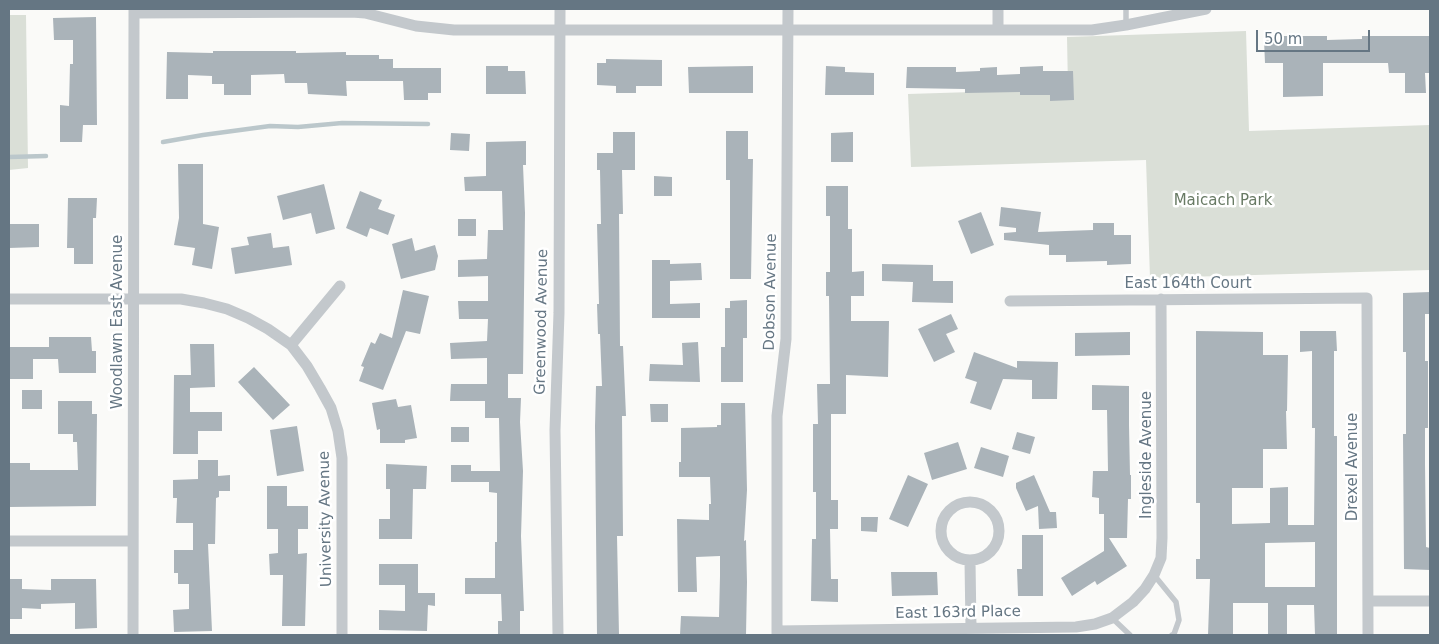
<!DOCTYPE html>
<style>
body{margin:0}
#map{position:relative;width:1439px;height:644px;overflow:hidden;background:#fafaf8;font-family:"DejaVu Sans",sans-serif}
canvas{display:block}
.frame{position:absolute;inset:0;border:10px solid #657683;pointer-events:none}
.scale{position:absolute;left:1256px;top:30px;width:114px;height:22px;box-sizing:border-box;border:2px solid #657683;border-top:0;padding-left:6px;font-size:15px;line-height:18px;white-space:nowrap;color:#657683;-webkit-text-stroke:4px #fff;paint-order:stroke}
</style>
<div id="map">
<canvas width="1439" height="644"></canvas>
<div class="frame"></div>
<div class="scale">50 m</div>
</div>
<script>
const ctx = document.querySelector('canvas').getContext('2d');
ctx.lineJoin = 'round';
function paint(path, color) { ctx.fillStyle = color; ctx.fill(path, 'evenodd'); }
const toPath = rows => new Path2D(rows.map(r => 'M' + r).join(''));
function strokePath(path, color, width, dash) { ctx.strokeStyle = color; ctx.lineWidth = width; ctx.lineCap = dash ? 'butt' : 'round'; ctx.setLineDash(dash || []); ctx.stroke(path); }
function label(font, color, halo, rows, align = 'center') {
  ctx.font = font + ' "DejaVu Sans",sans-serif'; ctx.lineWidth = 5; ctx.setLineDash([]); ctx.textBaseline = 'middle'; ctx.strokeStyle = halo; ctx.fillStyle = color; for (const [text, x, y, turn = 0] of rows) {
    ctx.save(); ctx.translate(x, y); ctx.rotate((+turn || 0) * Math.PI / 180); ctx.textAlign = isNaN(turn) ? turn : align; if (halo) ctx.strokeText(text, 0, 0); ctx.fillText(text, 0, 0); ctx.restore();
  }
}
const green = toPath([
 [9,15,26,15,28,168,9,170],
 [1246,31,1249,131,1430,125,1430,270,1150,278,1146,160,911,167,908,94,1068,89,1067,37]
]);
const stream = toPath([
 [163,142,203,135,270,126,298,127,342,123,428,124],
 [9,157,46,156]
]);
const building = toPath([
 [96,17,97,125,83,125,82,142,60,142,60,105,69,106,70,64,73,64,73,40,54,40,53,18],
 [1279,36,1327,36,1327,40,1362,39,1362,36,1430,36,1430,73,1425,73,1426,93,1405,93,1405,73,1389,73,1388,63,1323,63,1323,96,1283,97,1283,63,1265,63,1264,40,1279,40],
 [213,51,296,51,296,53,346,52,346,55,379,55,379,59,393,59,393,68,441,68,441,93,428,93,428,100,404,100,403,81,346,81,347,96,308,94,307,83,285,83,284,74,251,75,251,95,224,95,224,84,212,84,212,76,188,75,188,99,166,99,167,52,213,53],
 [606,59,662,60,662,86,636,86,636,93,616,93,616,86,597,85,597,63,606,63],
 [486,66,508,66,508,71,525,71,526,94,486,94],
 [753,66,753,93,689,93,688,67],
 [826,66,845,67,845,72,874,73,874,95,825,95],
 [1043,66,1043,71,1073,71,1074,100,1050,101,1050,95,1020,95,1020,92,965,93,965,89,906,88,907,67,956,67,956,72,980,71,980,68,997,67,997,75,1020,74,1020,67],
 [726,131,748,131,748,159,753,159,751,279,730,279,730,180,726,180],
 [613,132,635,132,635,170,622,170,623,214,619,214,620,346,623,346,626,416,622,416,623,536,617,536,619,635,597,635,595,426,596,386,602,386,600,334,598,334,597,304,599,304,597,224,601,224,600,170,597,170,597,153,613,153],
 [853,132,853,162,831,162,831,133],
 [451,133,470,134,469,151,450,150],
 [526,141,526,165,523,165,525,213,523,374,508,374,508,398,521,398,520,422,523,471,521,536,524,611,520,611,520,635,498,635,498,621,502,621,501,594,465,594,465,578,495,578,495,542,497,542,497,493,489,492,489,482,451,482,451,465,471,465,471,471,500,471,499,418,485,418,485,401,450,401,451,384,487,384,487,358,451,359,450,343,487,341,488,319,459,319,458,301,488,301,488,276,458,277,458,260,487,259,488,230,503,230,502,191,465,191,464,177,486,176,486,142],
 [178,164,203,164,203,224,219,227,212,269,192,265,195,248,174,245,179,218],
 [654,176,672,177,672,196,654,196],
 [324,184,335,229,316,234,311,213,283,220,277,196],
 [826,186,848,186,848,229,852,229,852,272,864,271,864,296,851,296,851,321,889,321,888,377,846,375,846,414,831,414,831,500,838,500,838,529,830,529,831,579,838,579,838,602,811,601,812,539,816,539,816,492,813,492,813,424,818,424,817,384,830,384,829,296,826,296,826,272,830,272,830,216,826,216],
 [360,191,382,200,378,209,395,215,388,235,370,228,367,237,346,228],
 [68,198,97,198,96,218,93,218,93,264,74,264,74,248,67,248],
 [1001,207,1041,212,1038,232,1093,230,1093,223,1114,223,1114,235,1131,235,1131,264,1107,265,1107,261,1066,262,1066,255,1049,255,1049,245,1004,240,1004,233,1016,232,1016,228,999,226],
 [981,212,994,245,971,254,958,221],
 [458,219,476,219,476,236,458,236],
 [9,224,39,224,39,247,9,248],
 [271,233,273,248,289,246,292,265,235,274,231,248,249,245,247,237],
 [412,238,415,251,435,245,438,256,435,270,401,279,392,244],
 [652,260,670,260,670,264,701,263,702,280,670,281,670,304,700,303,700,318,652,318],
 [882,264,933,265,933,281,953,281,953,303,912,302,913,282,882,281],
 [403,290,429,296,420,334,406,331,383,390,359,381,364,367,361,366,371,342,375,344,380,333,392,338],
 [1430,292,1430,314,1425,314,1425,361,1428,361,1428,428,1425,428,1425,464,1426,547,1430,548,1430,570,1404,569,1403,434,1406,434,1406,352,1403,352,1403,293],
 [747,300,747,338,743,338,743,382,721,382,721,347,725,347,725,308,730,308,730,301],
 [951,314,958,329,946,334,955,352,934,362,918,329],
 [1196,331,1263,332,1263,355,1288,355,1287,411,1286,411,1287,449,1263,449,1263,488,1232,488,1232,524,1270,523,1270,488,1288,487,1288,525,1314,525,1315,428,1312,428,1312,351,1300,352,1300,331,1336,331,1337,351,1334,351,1334,436,1337,436,1337,635,1315,635,1314,605,1287,605,1287,635,1268,635,1268,603,1233,603,1233,635,1208,635,1210,579,1196,579,1196,559,1200,559,1200,503,1196,503],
 [1315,542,1315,587,1265,587,1265,543],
 [1130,332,1130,355,1075,356,1075,333],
 [49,337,91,337,92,351,96,351,96,373,59,373,58,359,33,359,33,379,9,379,9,347,49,347],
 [698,342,700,382,649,381,650,364,683,365,682,343],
 [190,344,214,344,215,387,190,388,190,412,222,412,222,431,198,431,198,454,173,454,174,375,191,375],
 [974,352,1017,368,1017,361,1058,362,1057,399,1032,399,1032,380,1003,379,991,410,970,403,977,382,965,378],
 [254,367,290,405,273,420,238,382],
 [1092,385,1129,386,1129,425,1130,475,1131,475,1131,499,1128,499,1127,538,1109,538,1127,566,1097,585,1095,581,1072,596,1061,578,1104,551,1104,514,1099,514,1099,498,1092,497,1093,471,1108,471,1107,410,1092,410],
 [22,390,42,390,42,409,22,409],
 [396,399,398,407,411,405,417,438,405,440,405,443,380,443,380,429,377,430,372,403],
 [58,401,92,401,92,414,97,414,96,506,9,507,9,463,30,463,30,470,78,470,77,442,73,442,73,434,58,434],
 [721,403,745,403,747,490,744,541,746,540,747,582,746,635,680,635,681,616,719,617,720,576,720,556,696,557,697,592,678,592,677,519,709,520,709,504,711,504,710,477,679,477,679,462,681,462,681,428,717,427,717,425,721,425],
 [650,404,668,404,668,422,651,422],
 [297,426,304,471,277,476,270,430],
 [451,427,469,427,469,442,451,442],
 [1017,432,1035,437,1030,454,1012,449],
 [958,442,967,469,932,480,924,453],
 [981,447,1009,456,1003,477,974,468],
 [198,460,218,460,218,476,230,475,230,491,219,491,219,497,216,498,215,544,208,544,212,631,174,632,173,610,189,609,189,584,178,584,178,573,174,573,174,550,193,550,193,523,176,523,177,498,173,498,173,480,198,479],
 [386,464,427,466,426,489,413,489,412,539,379,539,379,519,390,519,390,489,386,489],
 [908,475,928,484,908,527,889,519],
 [1034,475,1050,512,1056,512,1057,528,1039,529,1038,506,1026,511,1016,488,1016,483],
 [267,486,287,486,287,506,308,506,308,529,298,529,298,554,307,553,305,626,282,626,283,575,270,575,269,554,278,553,278,529,267,529],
 [861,517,878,517,877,532,861,531],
 [1022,535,1043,535,1043,596,1018,596,1017,569,1022,569],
 [379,564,418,564,418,593,435,593,435,606,428,605,427,631,379,630,379,610,405,611,405,585,379,585],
 [891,572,937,572,938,595,892,596],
 [9,579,22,579,22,589,51,590,51,579,96,579,97,628,75,629,75,603,41,604,41,609,22,608,22,619,9,619]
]);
const service = toPath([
 [1126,25,1126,9],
 [1154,575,1176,602,1179,620,1174,634,1172,635],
 [1112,618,1130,635]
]);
const minor = toPath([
 [998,9,998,30],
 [134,13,352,12,365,13,416,26,454,30,1092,30,1126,25,1206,9],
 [9,299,181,299,204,303,227,309,248,318,268,329,291,345,307,366,320,388,331,408,338,431,342,458,342,635],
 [1010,301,1367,298,1368,635],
 [291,345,340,286],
 '941 531a29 29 0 1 1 58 0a29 29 0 1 1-58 0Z',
 [9,541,133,541],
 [970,561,971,628],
 [1368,601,1430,601],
 [777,631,1076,627,1095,624,1112,618,1133,602,1145,589,1154,575,1161,558,1162,538,1161,299],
 [133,635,134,9],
 [558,635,555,430,559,313,560,9],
 [777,635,777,416,786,339,788,9]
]);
const parkNames = [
 ["Maicach Park",1223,201]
];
const streetNames = [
 ["East 164th Court",1188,284],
 ["Dobson Avenue",771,292,-89],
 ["Woodlawn East Avenue",118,322,-90],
 ["Greenwood Avenue",542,322,-89],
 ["Ingleside Avenue",1147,455,-90],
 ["Drexel Avenue",1353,467,-90],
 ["University Avenue",326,519,-91],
 ["East 163rd Place",958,613,-1]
];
paint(green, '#dadfd7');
strokePath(stream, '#bbc7cb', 4.5);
paint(building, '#aab3b9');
strokePath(service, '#c3c8cc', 5.5);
strokePath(minor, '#c3c8cc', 11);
label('15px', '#687a64', '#fff', parkNames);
label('15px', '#657683', '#fff', streetNames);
</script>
